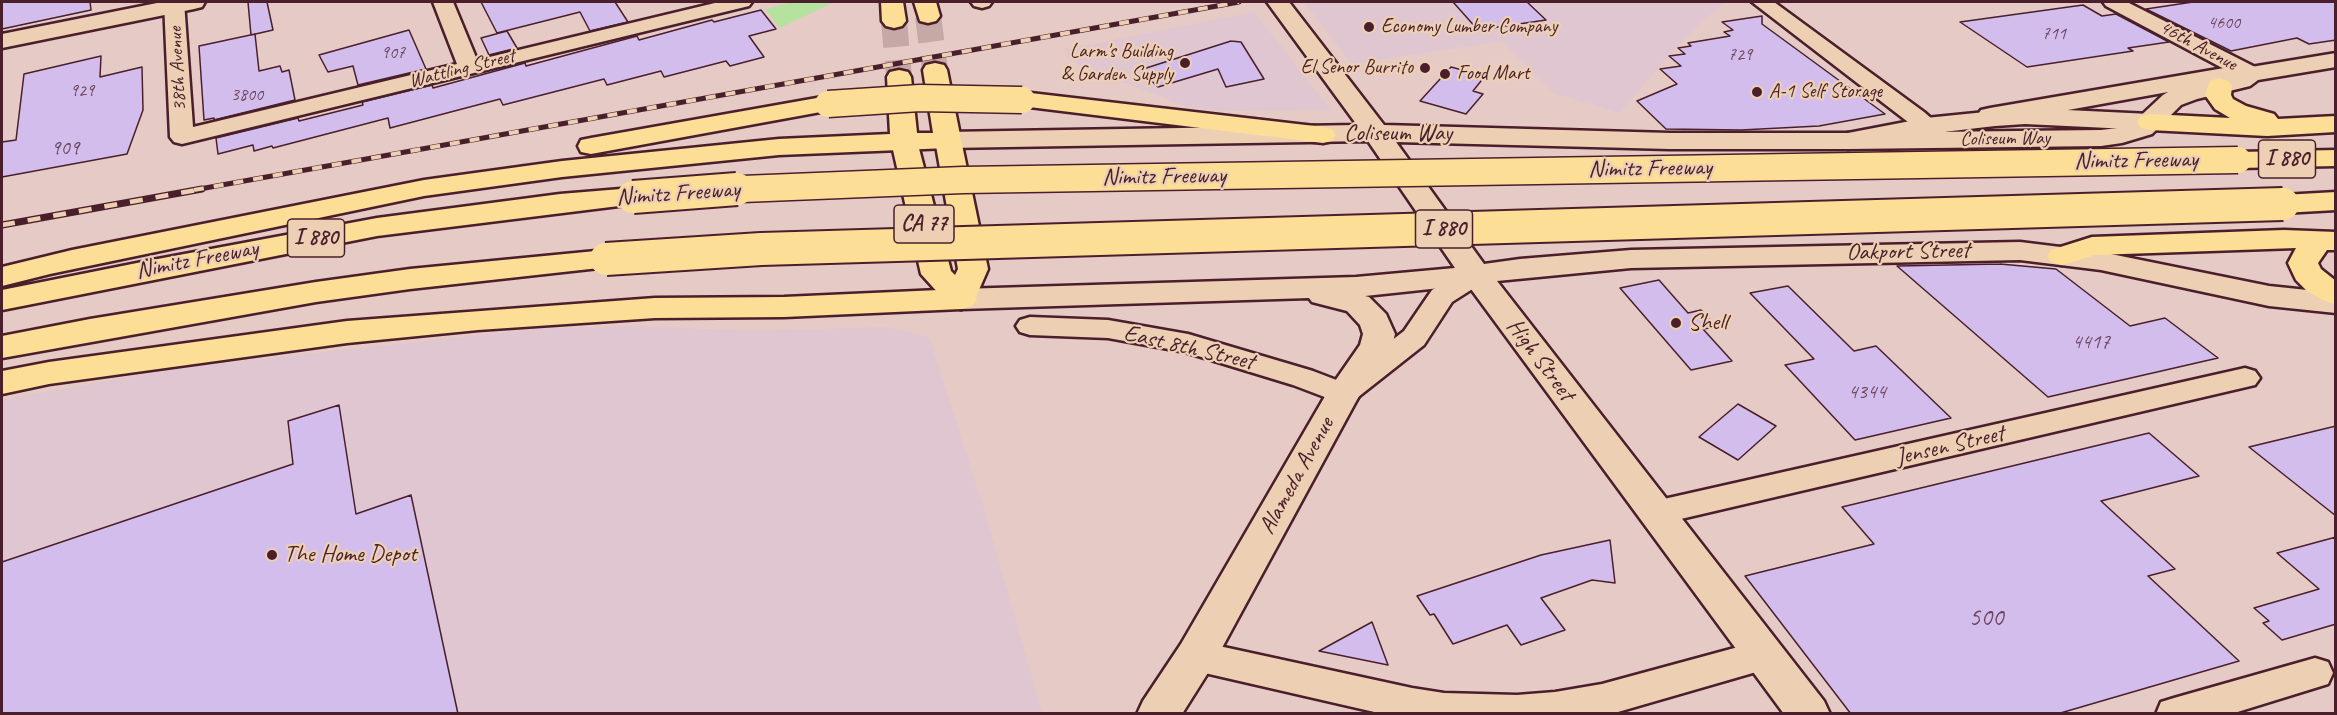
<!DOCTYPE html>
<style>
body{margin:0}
#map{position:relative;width:2337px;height:715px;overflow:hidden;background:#e5cac5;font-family:Caveat,sans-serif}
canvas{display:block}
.frame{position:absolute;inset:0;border:3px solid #4a1f2b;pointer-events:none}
</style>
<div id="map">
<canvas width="2337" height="715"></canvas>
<div class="frame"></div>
</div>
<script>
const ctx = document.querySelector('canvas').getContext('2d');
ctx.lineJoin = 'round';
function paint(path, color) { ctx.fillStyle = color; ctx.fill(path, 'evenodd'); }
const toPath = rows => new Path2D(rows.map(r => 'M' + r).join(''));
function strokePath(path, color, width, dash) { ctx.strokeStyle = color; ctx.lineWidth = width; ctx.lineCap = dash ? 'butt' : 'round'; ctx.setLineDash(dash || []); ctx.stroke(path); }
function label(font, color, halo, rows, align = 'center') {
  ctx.font = font + ' Caveat,sans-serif'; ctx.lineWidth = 4.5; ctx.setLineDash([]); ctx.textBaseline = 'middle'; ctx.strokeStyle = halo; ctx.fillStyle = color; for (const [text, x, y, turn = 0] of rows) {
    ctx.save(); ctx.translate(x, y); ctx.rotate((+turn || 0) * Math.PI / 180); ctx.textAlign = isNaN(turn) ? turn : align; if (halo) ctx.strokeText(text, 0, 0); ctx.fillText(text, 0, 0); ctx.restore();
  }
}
const built = toPath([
 [1304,2,1724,2,1682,41,1619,113,1554,93,1501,41,1352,64],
 [1254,12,1330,109,1236,111,1191,108,1082,66,1070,60,1063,50],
 [631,326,750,331,886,327,929,337,983,506,1042,713,2,714,2,400,179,368,536,329]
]);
const green = toPath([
 [794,2,834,2,780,28,765,9]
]);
const building = toPath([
 [2,2,90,2,91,10,2,29,2,2],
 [248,2,267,2,273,30,251,35,248,2],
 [481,2,615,2,628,22,590,31,580,12,497,33,481,2],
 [1453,2,1527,2,1546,20,1478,30,1453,2],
 [2193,2,2336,2,2336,40,2309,44,2297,38,2231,51,2146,9,2193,2],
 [2083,5,2102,16,2116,14,2169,42,2128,48,2133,51,2027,67,1960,22,2083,5],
 [761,10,776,29,749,36,764,57,730,66,726,61,664,77,661,71,607,85,604,79,503,105,500,99,390,128,388,118,273,148,272,146,254,151,253,145,218,154,216,138,298,118,299,121,363,105,362,102,432,85,433,88,525,63,526,66,637,36,639,40,712,20,714,22,761,10],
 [1762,16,1762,24,1885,114,1819,126,1741,130,1666,129,1637,101,1677,84,1660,69,1681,66,1669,56,1685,54,1678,48,1691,46,1688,43,1730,36,1724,32,1733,30,1722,22,1762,16],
 [409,30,426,69,358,85,353,66,328,72,319,55,409,30],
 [507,31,517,48,489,55,481,38,507,31],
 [255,34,259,71,280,66,282,72,289,70,295,100,214,120,214,118,204,120,199,46,255,34],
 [1231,41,1241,42,1264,79,1226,87,1218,69,1158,87,1140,70,1231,41],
 [101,56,100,77,142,67,143,110,127,154,2,177,2,142,16,140,24,74,101,56],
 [1451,67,1485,76,1473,91,1483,94,1466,114,1420,101,1451,67],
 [2000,264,2056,269,2130,326,2165,318,2218,358,2048,397,1897,266,2000,264],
 [1659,280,1688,313,1701,310,1716,327,1703,329,1732,361,1691,370,1620,288,1659,280],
 [1788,286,1854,351,1876,346,1951,418,1855,440,1785,365,1814,359,1750,293,1788,286],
 [1738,404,1776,426,1738,460,1699,437,1738,404],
 [339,405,356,514,411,495,458,714,2,714,2,562,293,464,288,421,339,405],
 [2336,426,2336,516,2249,447,2336,426],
 [2149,433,2199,476,2101,501,2175,569,2148,576,2239,661,2057,714,1851,714,1745,576,1874,544,1842,507,2149,433],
 [2336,537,2336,624,2282,640,2263,623,2269,621,2254,608,2319,589,2277,553,2336,537],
 [1610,540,1615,583,1592,580,1541,598,1565,630,1521,645,1507,625,1453,644,1434,614,1430,615,1417,596,1541,555,1610,540],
 [1372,622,1388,665,1319,651,1372,622]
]);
const motorwayTunnel = toPath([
 [928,16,935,70],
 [894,21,899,77]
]);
const minor = toPath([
 [164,2,184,2,193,127,457,64,433,2,453,2,477,60,719,2,752,2,749,6,182,144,174,142,170,137,164,2],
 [971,2,992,2,989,6,982,8,974,6,971,2],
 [1752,2,1774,2,1924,112,1949,134,1953,139,1949,144,1941,146,1933,144,1908,122,1752,2],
 [2103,2,2127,2,2259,69,2262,74,2259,79,2251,80,2243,79,2106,6,2103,2],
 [1476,267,1485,269,1489,275,1485,281,1452,302,1424,345,1353,401,1343,404,1293,385,1185,352,1108,338,1030,335,1020,332,1016,326,1020,320,1030,317,1108,320,1188,334,1313,371,1339,381,1404,331,1432,290,1467,269,1476,267],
 [2245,368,2255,371,2260,378,2255,385,1655,525,1644,522,1639,513,1644,504,1655,501,2245,368],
 [1764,640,1777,644,1782,655,1777,666,1611,714,1383,714,1196,671,1183,667,1178,656,1183,645,1196,641,1412,688,1444,693,1517,695,1555,692,1602,684,1764,640],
 [2315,658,2328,662,2333,673,2328,684,2231,714,2156,714,2161,702,2174,698,2315,658]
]);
const tertiary = toPath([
 [2336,53,2336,67,2258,80,2250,86,2197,99,2181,105,2152,134,2122,143,2101,146,1848,149,1839,147,1835,141,1839,135,1848,133,2101,130,2118,128,2134,122,2163,95,2168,92,1990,124,1981,122,1977,116,1981,110,1990,108,2230,67,2251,67,2336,53],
 [1343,382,1355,386,1360,394,1211,668,1182,714,1137,714,1143,701,1181,644,1331,386,1343,382]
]);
const secondary = toPath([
 [162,2,205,2,202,7,194,9,2,48,2,34,162,2],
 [1267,2,1289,2,1384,125,1670,133,1848,133,1926,118,2025,108,2150,114,2159,116,2163,122,2159,128,2150,130,2025,124,1995,126,1926,134,1848,149,1670,149,1396,142,1484,264,1520,259,1631,250,2020,242,2101,252,2269,286,2336,293,2336,313,2269,306,2101,270,2020,260,1631,268,1497,281,1824,701,1830,714,1784,714,1468,285,1365,296,1369,297,1386,314,1395,334,1392,346,1355,402,1343,406,1331,402,1326,394,1360,345,1363,334,1360,325,1347,311,1312,302,1309,298,961,309,950,306,945,299,950,292,961,289,1356,277,1455,268,1368,141,948,148,939,146,935,140,939,134,948,132,1357,125,1267,2]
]);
const trunk = toPath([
 [948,132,957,134,961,140,988,269,972,306,961,309,950,306,921,274,891,141,895,135,904,133,913,135,917,141,951,271,955,275,958,269,935,140,939,134,948,132]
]);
const motorway = toPath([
 [881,2,903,2,906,21,902,26,894,28,886,26,882,21,881,2],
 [914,2,936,2,940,16,936,21,928,23,920,21,914,2],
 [935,63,944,65,947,70,961,140,957,146,948,148,779,155,562,177,424,196,50,274,2,286,2,267,72,250,424,180,562,161,779,139,890,134,887,77,890,72,899,70,908,72,911,77,917,133,933,133,923,70,926,65,935,63],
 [2219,78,2228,81,2232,86,2231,95,2233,99,2246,106,2274,114,2278,119,2336,116,2336,132,2267,136,2150,130,2141,128,2137,122,2141,116,2150,114,2230,118,2215,109,2205,95,2210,81,2219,78],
 [1022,92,1323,127,1332,129,1336,135,1332,141,1323,143,1013,105,1009,100,1013,95,1022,92],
 [828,96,837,99,841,104,837,109,591,154,581,152,578,146,581,140,591,138,828,96],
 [2336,150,2336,166,2238,168,2228,166,2224,160,2228,154,2238,152,2336,150],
 [633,188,643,191,647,197,643,203,377,236,2,310,2,290,147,261,377,218,560,194,633,188],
 [2336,192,2336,210,2283,213,2273,210,2269,204,2273,198,2283,195,2336,192],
 [2284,230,2336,232,2336,250,2327,250,2318,263,2321,269,2336,281,2336,304,2325,301,2307,291,2296,280,2288,263,2296,248,2095,255,2062,265,2051,262,2047,256,2051,250,2092,237,2284,230],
 [606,250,617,252,621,259,617,266,410,289,316,302,2,358,2,336,90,319,316,282,410,269,606,250],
 [961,289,972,292,977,299,972,306,961,309,784,317,655,318,478,330,347,343,49,384,2,394,2,371,49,362,347,321,655,298,784,297,961,289]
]);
const railFar1 = toPath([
 [194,190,1239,2]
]);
const rail = toPath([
 [2,225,202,189]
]);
const motorwayBridgeFar1 = toPath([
 [828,104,920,98,1022,100],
 [718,190,963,180,2238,160]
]);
const motorwayBridge = toPath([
 [633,197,737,189],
 [606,259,761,249,2283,204]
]);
const markers = [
 [1369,27,6,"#4a1f2b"],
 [1185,63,6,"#4a1f2b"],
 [1425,68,6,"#4a1f2b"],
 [1445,74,6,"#4a1f2b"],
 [1757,92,6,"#4a1f2b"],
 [1676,323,6,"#4a1f2b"],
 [272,555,6,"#4a1f2b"]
];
const farNumbernames = [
 ["4600",2224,23],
 ["711",2054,34],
 ["907",393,53],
 ["729",1740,55],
 ["929",82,91],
 ["3800",247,95]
];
const farPoinames = [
 ["Economy Lumber Company",1381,27],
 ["Larm's Building",1173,52,"right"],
 ["& Garden Supply",1173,75,"right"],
 ["El Senor Burrito",1413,68,"right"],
 ["Food Mart",1457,74],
 ["A-1 Self Storage",1769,92]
];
const farStreetnames = [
 ["46th Avenue",2198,46,28],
 ["38th Avenue",178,69,-93],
 ["Wattling Street",462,69,-14],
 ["Coliseum Way",2005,139,-1]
];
const numberNames = [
 ["909",65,148],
 ["4417",2091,342],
 ["4344",1867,392]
];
const shields = [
 [2287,159,57],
 [924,224,60],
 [1444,229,57],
 [316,238,57]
];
const shieldNames = [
 ["I 880",2287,159],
 ["CA 77",924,224],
 ["I 880",1444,229],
 ["I 880",316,238]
];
const streetNames = [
 ["Coliseum Way",1398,134],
 ["Nimitz Freeway",2136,161,-1],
 ["Nimitz Freeway",1650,169,-1],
 ["Nimitz Freeway",1164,177,-1],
 ["Nimitz Freeway",678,194,-4],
 ["Oakport Street",1908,252,-1],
 ["Nimitz Freeway",197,260,-11],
 ["East 8th Street",1189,348,13],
 ["High Street",1540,360,53],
 ["Jensen Street",1950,446,-13],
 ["Alameda Avenue",1297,476,-61]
];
const poiNames = [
 ["Shell",1688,323],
 ["The Home Depot",284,555]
];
const nearNumbernames = [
 ["500",1986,618]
];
paint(built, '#dfc6d1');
paint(green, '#b6e29f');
paint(building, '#d2bded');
strokePath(building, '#4a1f2b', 1.5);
strokePath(motorwayTunnel, '#c6a8a6', 26, [26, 13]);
strokePath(minor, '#4a1f2b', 5);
strokePath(tertiary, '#4a1f2b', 5);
strokePath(secondary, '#4a1f2b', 5);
strokePath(trunk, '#4a1f2b', 5);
strokePath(motorway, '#4a1f2b', 5);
paint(minor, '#edd0b4');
paint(tertiary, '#edd0b4');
paint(secondary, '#edd0b4');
paint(trunk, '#fdde96');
paint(motorway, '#fdde96');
strokePath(railFar1, '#4a1f2b', 5);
strokePath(rail, '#4a1f2b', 7);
strokePath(railFar1, '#edd0b4', 4, [10]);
strokePath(rail, '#edd0b4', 4.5, [13]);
strokePath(motorwayBridgeFar1, '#4a1f2b', 29, []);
strokePath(motorwayBridge, '#4a1f2b', 36, []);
strokePath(motorwayBridgeFar1, '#fdde96', 26);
strokePath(motorwayBridge, '#fdde96', 32);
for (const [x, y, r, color] of markers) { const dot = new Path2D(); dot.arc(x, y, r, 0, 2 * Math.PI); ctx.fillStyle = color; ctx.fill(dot); strokePath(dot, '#edd0b4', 2); }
label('18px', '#6c465c', null, farNumbernames);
label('20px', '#4a1f2b', '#edd0b4', farPoinames, 'left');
label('20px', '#4a1f2b', '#edd0b4', farStreetnames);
label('21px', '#6c465c', null, numberNames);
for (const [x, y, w] of shields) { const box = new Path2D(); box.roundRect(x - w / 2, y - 19, w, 38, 4.5); ctx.fillStyle = '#edd0b4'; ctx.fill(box); strokePath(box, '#4a1f2b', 1.5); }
label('bold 22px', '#4a1f2b', null, shieldNames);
label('24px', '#4a1f2b', '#edd0b4', streetNames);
label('24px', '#4a1f2b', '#edd0b4', poiNames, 'left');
label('26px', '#6c465c', null, nearNumbernames);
</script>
